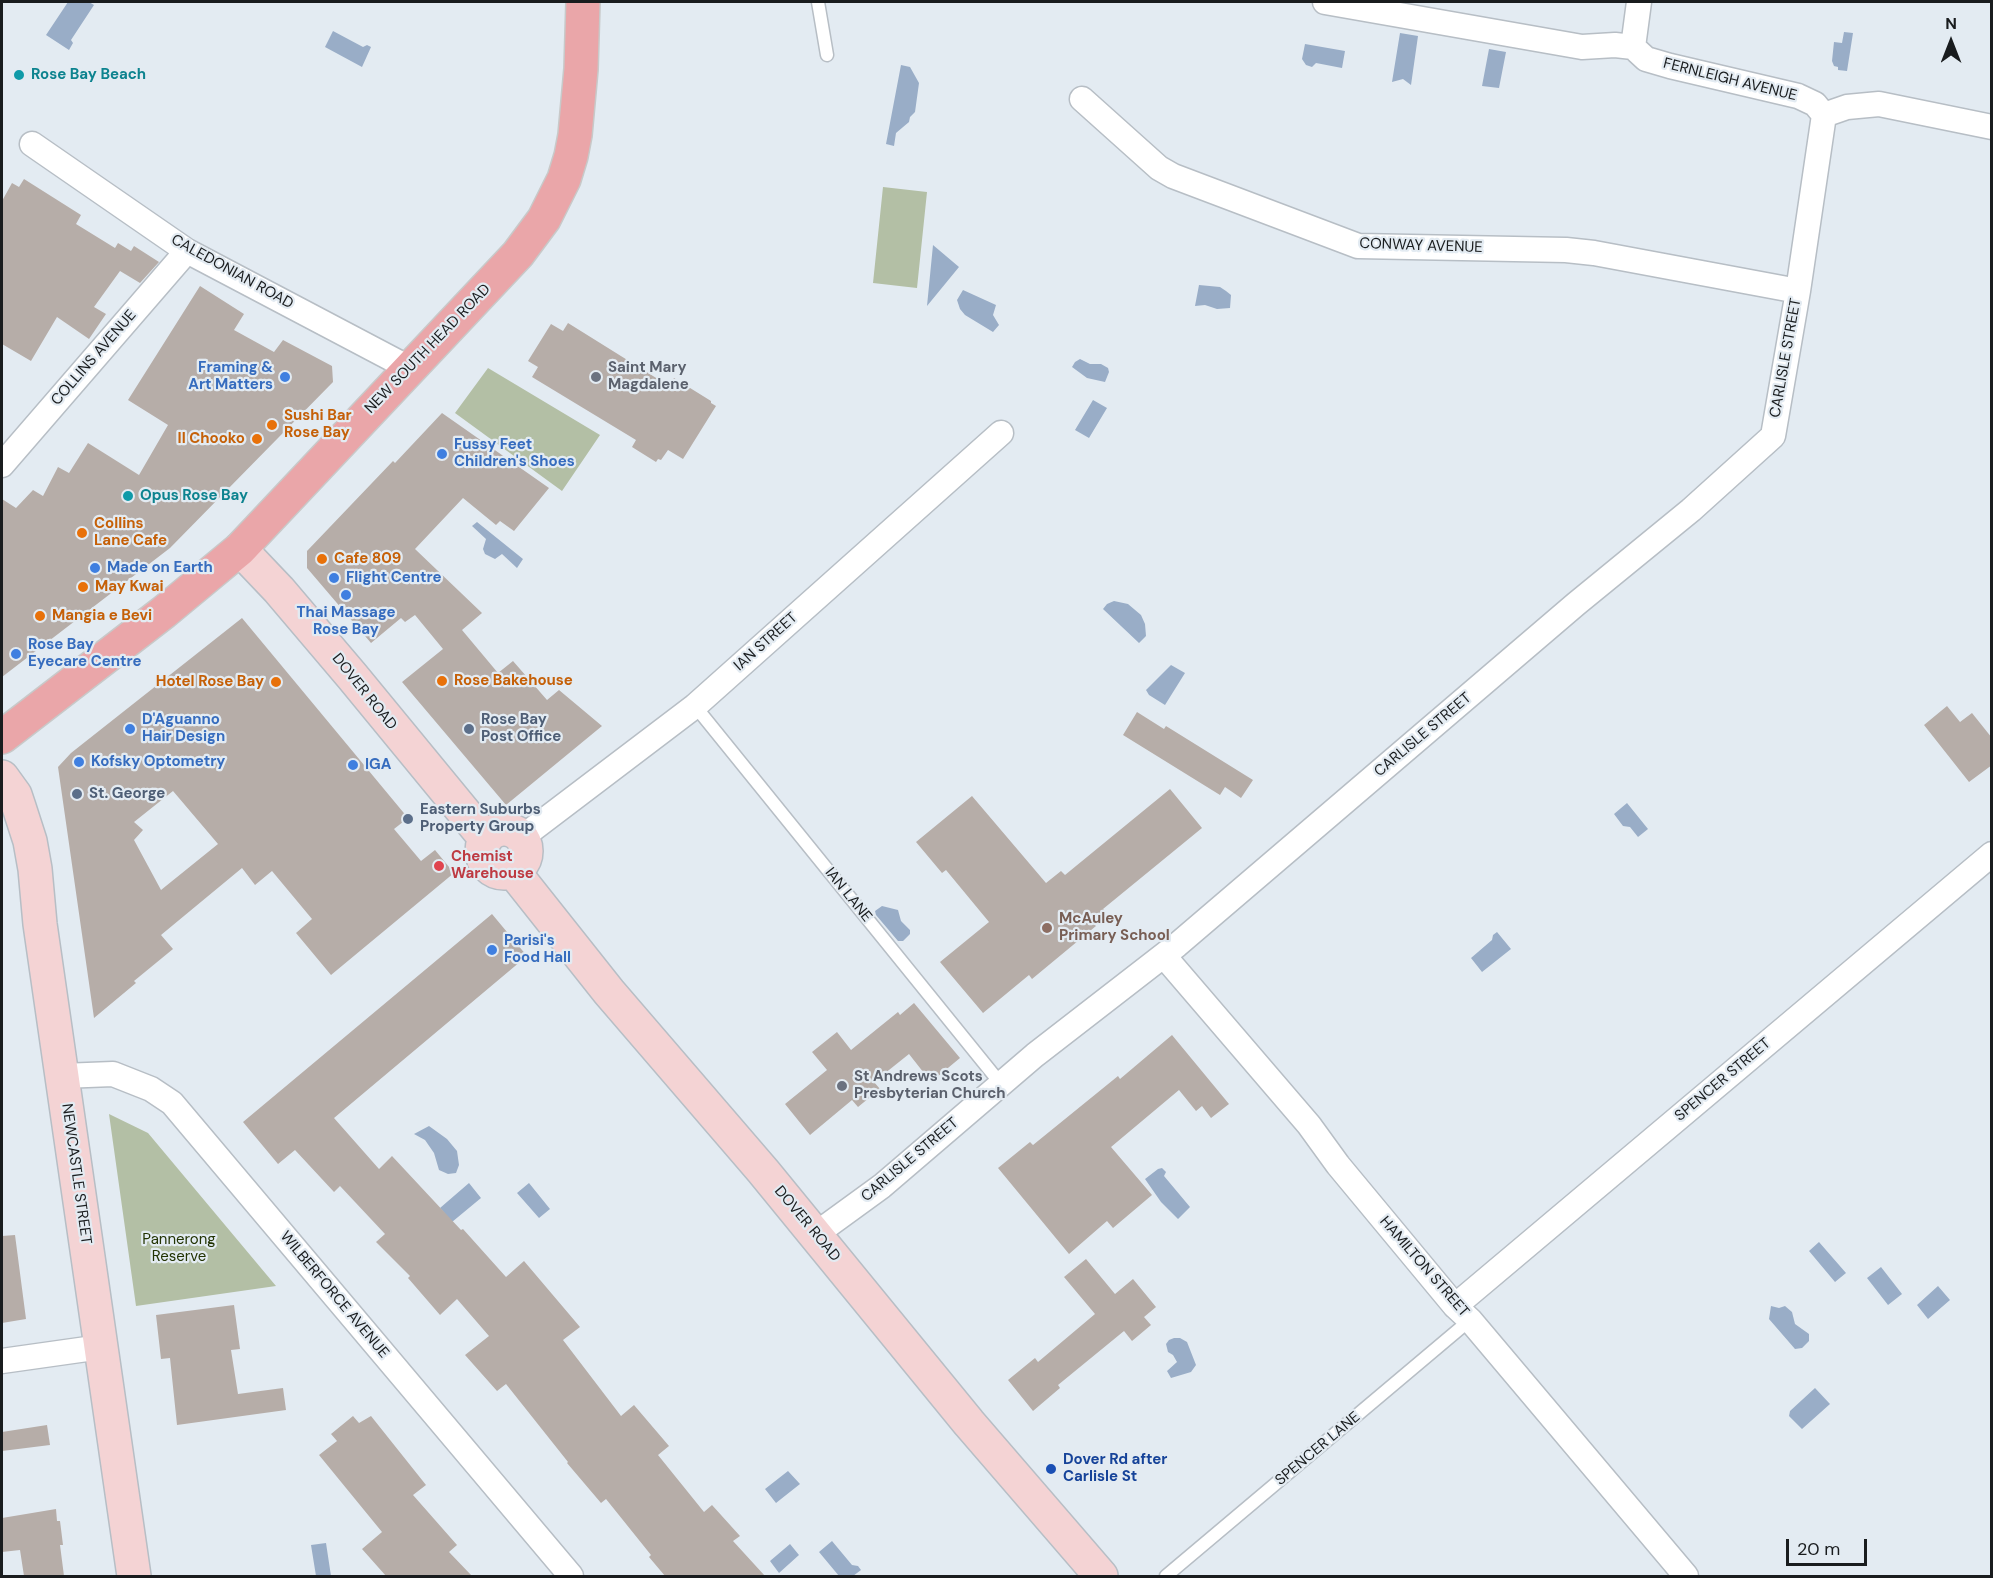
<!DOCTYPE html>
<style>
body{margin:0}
#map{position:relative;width:1993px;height:1578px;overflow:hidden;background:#e3ebf2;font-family:"DM Sans",sans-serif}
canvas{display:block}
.frame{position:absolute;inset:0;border:3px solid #191c1e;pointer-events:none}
.north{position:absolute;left:1921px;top:12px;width:60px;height:60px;-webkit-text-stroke:4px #e3ebf2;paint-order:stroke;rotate:0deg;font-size:16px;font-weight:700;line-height:24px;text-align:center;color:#191c1e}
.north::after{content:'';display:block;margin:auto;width:21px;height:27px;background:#191c1e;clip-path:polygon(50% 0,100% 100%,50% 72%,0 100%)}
.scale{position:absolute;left:1786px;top:1539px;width:81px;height:27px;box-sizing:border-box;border:3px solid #191c1e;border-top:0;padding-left:8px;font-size:18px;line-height:21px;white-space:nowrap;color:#191c1e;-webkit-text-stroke:4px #e3ebf2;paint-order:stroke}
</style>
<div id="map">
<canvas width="1993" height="1578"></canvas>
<div class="frame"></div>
<div class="north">N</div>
<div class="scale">20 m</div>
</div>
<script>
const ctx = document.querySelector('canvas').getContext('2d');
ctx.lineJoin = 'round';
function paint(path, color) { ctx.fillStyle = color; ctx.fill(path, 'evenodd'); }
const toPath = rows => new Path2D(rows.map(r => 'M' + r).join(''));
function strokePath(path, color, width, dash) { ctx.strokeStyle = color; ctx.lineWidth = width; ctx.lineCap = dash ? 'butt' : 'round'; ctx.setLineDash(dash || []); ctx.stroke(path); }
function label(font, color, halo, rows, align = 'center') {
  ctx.font = font + ' "DM Sans",sans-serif'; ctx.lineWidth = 4.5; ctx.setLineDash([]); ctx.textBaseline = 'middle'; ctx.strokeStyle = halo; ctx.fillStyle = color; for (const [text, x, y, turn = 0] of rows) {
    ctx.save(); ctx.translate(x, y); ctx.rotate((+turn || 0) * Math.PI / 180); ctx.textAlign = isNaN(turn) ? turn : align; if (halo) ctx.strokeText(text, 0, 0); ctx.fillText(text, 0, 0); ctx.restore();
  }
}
const green = toPath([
 [883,187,927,192,917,288,873,283],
 [488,368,600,435,562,491,455,413],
 [109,1114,148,1133,276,1286,136,1306]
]);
const water = toPath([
 [68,2,89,2,94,5,71,40,73,43,69,50,46,35],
 [333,31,363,47,367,45,371,47,362,67,325,47],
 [1844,32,1853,33,1847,71,1838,70,1838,67,1834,66,1832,61,1834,42,1842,43],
 [1400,33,1418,36,1411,85,1403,79,1392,82],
 [1305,44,1345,51,1342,68,1316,63,1312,67,1306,65,1302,59],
 [1489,49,1506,52,1499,88,1482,86],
 [901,65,910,67,919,83,915,112,910,117,909,122,896,133,894,146,886,144],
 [933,245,959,267,927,306],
 [1199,285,1220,287,1226,291,1231,295,1230,308,1217,309,1205,305,1195,306],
 [963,290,996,305,993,315,999,325,993,332,965,315,960,309,957,300],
 [1080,359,1090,364,1101,364,1108,368,1109,372,1105,382,1087,378,1072,367,1075,362],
 [1093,400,1107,408,1089,438,1075,430],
 [477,522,523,559,517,568,502,554,495,559,485,554,483,549,486,539,472,526],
 [1114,601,1128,604,1141,615,1145,624,1146,636,1139,643,1103,609,1107,604],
 [1171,665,1185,673,1165,705,1149,695,1146,690],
 [1627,803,1648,829,1638,837,1630,827,1623,826,1614,814],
 [882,906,898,910,901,921,910,930,910,934,903,941,898,941,876,915,875,911],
 [1497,932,1511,949,1482,972,1471,958,1492,940,1493,935],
 [429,1126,447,1139,457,1151,459,1165,456,1173,448,1174,439,1170,434,1153,425,1140,414,1134],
 [1162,1168,1166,1172,1164,1176,1190,1207,1178,1219,1161,1202,1145,1179,1158,1169],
 [469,1183,481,1198,452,1222,440,1208],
 [529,1183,550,1209,539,1218,517,1193],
 [1819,1242,1846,1273,1835,1282,1809,1251],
 [1881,1267,1902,1294,1888,1305,1867,1278],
 [1938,1286,1950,1300,1928,1319,1917,1305],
 [1771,1306,1779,1308,1785,1306,1792,1312,1795,1324,1809,1334,1809,1341,1802,1348,1795,1349,1769,1319],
 [1174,1338,1180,1338,1187,1342,1196,1365,1191,1372,1171,1378,1167,1371,1177,1362,1173,1355,1168,1352,1166,1344,1169,1340],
 [1815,1388,1830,1404,1802,1429,1789,1416,1790,1411],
 [788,1471,800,1484,776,1503,765,1489],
 [832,1541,852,1565,858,1566,861,1570,853,1576,839,1576,819,1552],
 [326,1543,331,1576,316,1576,311,1545],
 [790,1544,799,1555,779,1573,770,1561]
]);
const building = toPath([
 [24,179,81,215,76,224,115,248,118,243,131,251,134,246,159,262,140,283,120,271,94,307,106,314,89,339,57,317,31,361,2,344,2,201,12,183,19,187],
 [200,286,244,314,234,330,274,352,283,340,332,366,333,382,170,548,2,677,2,499,16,508,33,490,43,496,58,467,69,473,88,443,139,475,168,425,128,400],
 [568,323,669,386,674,378,711,401,711,403,716,406,683,459,668,450,661,460,658,459,656,462,632,447,636,440,532,377,538,367,528,361,551,324,563,331],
 [442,413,549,488,514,531,500,521,496,525,463,498,415,549,482,613,462,630,498,673,513,661,547,700,559,690,602,726,506,805,402,682,443,649,415,615,405,622,401,618,371,643,307,568,307,551,393,461,395,463],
 [242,618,408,818,394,829,421,861,435,850,454,873,331,975,296,933,312,919,272,871,255,885,242,868,161,935,173,949,134,981,136,983,94,1018,58,767,71,753],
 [173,791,218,844,161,890,134,840,143,830,134,822],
 [1947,706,1960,722,1972,713,1992,738,1992,765,1969,782,1924,725],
 [1137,712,1164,729,1166,726,1253,780,1241,798,1225,787,1220,795,1123,735],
 [1170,789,1202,828,1103,909,1105,911,1092,921,1096,926,1032,979,1029,975,983,1013,940,962,989,922,946,870,942,873,916,842,972,796,1046,883,1061,871,1065,875],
 [492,914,527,956,334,1118,379,1169,392,1156,461,1230,463,1229,506,1277,524,1261,580,1327,563,1340,621,1416,634,1405,669,1446,658,1455,704,1512,712,1505,740,1536,733,1541,765,1576,665,1576,649,1557,651,1555,606,1499,601,1503,567,1463,568,1462,506,1384,497,1391,465,1355,489,1336,457,1299,440,1315,408,1278,410,1276,376,1242,385,1234,340,1186,334,1192,295,1150,278,1164,243,1122],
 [914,1003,960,1058,931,1082,909,1054,874,1082,880,1089,858,1107,852,1100,810,1135,785,1104,827,1070,812,1052,837,1032,851,1050,898,1012,900,1015],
 [1172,1035,1229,1104,1211,1118,1202,1106,1196,1111,1179,1090,1111,1147,1152,1195,1113,1228,1107,1221,1069,1254,998,1168,1030,1142,1033,1145,1118,1076,1120,1079],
 [15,1235,26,1319,2,1323,2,1236],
 [1086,1259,1115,1294,1133,1279,1156,1307,1144,1317,1151,1325,1132,1341,1124,1331,1058,1385,1060,1388,1033,1411,1008,1380,1035,1358,1038,1362,1095,1314,1064,1277],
 [234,1305,240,1349,231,1350,238,1394,283,1388,286,1410,177,1425,170,1358,161,1359,156,1315],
 [353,1416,359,1423,371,1416,426,1485,413,1495,457,1545,449,1552,472,1576,386,1576,362,1549,382,1532,319,1455,337,1441,331,1434],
 [47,1425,50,1445,2,1451,2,1432],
 [56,1509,57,1521,60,1521,63,1545,60,1545,64,1576,24,1576,20,1550,2,1552,2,1518]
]);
const lane = toPath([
 [818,2,827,55],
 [695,706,1001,1084],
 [1166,1576,1470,1320]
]);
const street = toPath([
 [1325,2,1582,47,1615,45,1633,47,1646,59,1670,66,1798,96,1815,104,1824,115],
 [1633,47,1639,2],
 [1082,99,1159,168,1173,176,1358,246,1566,250,1594,253,1798,291],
 [1824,115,1847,107,1879,104,1992,127],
 [32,144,187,251,409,368],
 [2,465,187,251],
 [520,836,529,832,695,706,1001,433],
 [1164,956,1309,1125,1338,1165,1455,1306,1470,1320,1686,1576],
 [62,1076,113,1074,151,1089,172,1103,571,1576],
 [816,1234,882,1186,1035,1055,1177,945,1576,604,1691,510,1773,436,1798,291,1824,115],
 [1455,1306,1992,854],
 [2,1361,101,1347]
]);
const secondary = toPath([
 [240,549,279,590,352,676,486,839],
 [2,777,15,795,19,807,30,841,35,869,40,924,134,1576],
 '482 851a22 22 0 1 1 44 0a22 22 0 1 1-44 0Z',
 [513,871,609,992,763,1171,969,1423,1101,1576]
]);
const primary = toPath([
 [2,737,164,612,240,549,518,254,544,219,564,179,571,156,575,135,581,69,583,2]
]);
const markers = [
 [19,75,6,"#0f9aa8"],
 [285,377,6,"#3f7fe0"],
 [596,377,6,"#6b7280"],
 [272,425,6,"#e8710a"],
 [257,439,6,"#e8710a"],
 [442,454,6,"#3f7fe0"],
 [128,496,6,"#0f9aa8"],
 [82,533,6,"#e8710a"],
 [322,559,6,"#e8710a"],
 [95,568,6,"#3f7fe0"],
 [334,578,6,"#3f7fe0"],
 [83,587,6,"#e8710a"],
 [346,595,6,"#3f7fe0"],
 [40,616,6,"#e8710a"],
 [16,654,6,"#3f7fe0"],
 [442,681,6,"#e8710a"],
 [276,682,6,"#e8710a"],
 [130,729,6,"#3f7fe0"],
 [469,729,6,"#5c6f8a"],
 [79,762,6,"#3f7fe0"],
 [353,765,6,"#3f7fe0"],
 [77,794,6,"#5c6f8a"],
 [408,819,6,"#5c6f8a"],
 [439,866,6,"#e0444e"],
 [1047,928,6,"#8d6e63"],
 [492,950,6,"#3f7fe0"],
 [842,1086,6,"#6b7280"],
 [1051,1469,6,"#1a4fb4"]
];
const cultureNames = [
 ["Rose Bay Beach",31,75],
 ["Opus Rose Bay",140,496]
];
const streetNames = [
 ["FERNLEIGH AVENUE",1730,80,14],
 ["CONWAY AVENUE",1421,246,2],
 ["CALEDONIAN ROAD",232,272,29],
 ["NEW SOUTH HEAD ROAD",428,349,-46],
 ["COLLINS AVENUE",94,358,-49],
 ["CARLISLE STREET",1786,358,-80],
 ["IAN STREET",766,642,-42],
 ["DOVER ROAD",364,692,51],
 ["CARLISLE STREET",1423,735,-40],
 ["IAN LANE",848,895,51],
 ["SPENCER STREET",1723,1080,-40],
 ["CARLISLE STREET",910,1160,-40],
 ["NEWCASTLE STREET",76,1174,82],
 ["DOVER ROAD",807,1224,50],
 ["HAMILTON STREET",1424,1267,49],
 ["WILBERFORCE AVENUE",334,1295,50],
 ["SPENCER LANE",1318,1449,-40]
];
const shopNames = [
 ["Framing &",273,368,"right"],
 ["Art Matters",273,385,"right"],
 ["Fussy Feet",454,445],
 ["Children's Shoes",454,462],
 ["Made on Earth",107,568],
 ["Flight Centre",346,578],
 ["Thai Massage",346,613,"center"],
 ["Rose Bay",346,630,"center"],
 ["Rose Bay",28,645],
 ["Eyecare Centre",28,662],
 ["D'Aguanno",142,720],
 ["Hair Design",142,737],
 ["Kofsky Optometry",91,762],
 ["IGA",365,765],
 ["Parisi's",504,941],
 ["Food Hall",504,958]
];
const worshipNames = [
 ["Saint Mary",608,368],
 ["Magdalene",608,385],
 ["St Andrews Scots",854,1077],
 ["Presbyterian Church",854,1094]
];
const foodNames = [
 ["Sushi Bar",284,416],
 ["Rose Bay",284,433],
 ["Il Chooko",245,439,"right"],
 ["Collins",94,524],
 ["Lane Cafe",94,541],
 ["Cafe 809",334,559],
 ["May Kwai",95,587],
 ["Mangia e Bevi",52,616],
 ["Rose Bakehouse",454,681],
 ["Hotel Rose Bay",264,682,"right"]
];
const serviceNames = [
 ["Rose Bay",481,720],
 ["Post Office",481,737],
 ["St. George",89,794],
 ["Eastern Suburbs",420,810],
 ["Property Group",420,827]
];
const healthNames = [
 ["Chemist",451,857],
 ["Warehouse",451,874]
];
const educationNames = [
 ["McAuley",1059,919],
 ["Primary School",1059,936]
];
const parkNames = [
 ["Pannerong",179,1240],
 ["Reserve",179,1257]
];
const transitNames = [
 ["Dover Rd after",1063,1460],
 ["Carlisle St",1063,1477]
];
paint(green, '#b3bfa5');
paint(water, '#99adc7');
paint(building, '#b6ada8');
strokePath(lane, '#b7bec5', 15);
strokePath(street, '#b7bec5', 27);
strokePath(secondary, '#b7bec5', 36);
strokePath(primary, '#c8c9c9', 36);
strokePath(lane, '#fff', 12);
strokePath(street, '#fff', 24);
strokePath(secondary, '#f4d3d4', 33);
strokePath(primary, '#eaa6a9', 33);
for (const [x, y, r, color] of markers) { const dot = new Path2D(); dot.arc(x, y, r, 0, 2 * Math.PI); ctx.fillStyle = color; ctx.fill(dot); strokePath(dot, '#e3ebf2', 2); }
label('bold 15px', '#0d838f', '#e3ebf2', cultureNames, 'left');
label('15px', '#191c1e', '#e3ebf2', streetNames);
label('bold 15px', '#366cbe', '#e3ebf2', shopNames, 'left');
label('bold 15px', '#5b616d', '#e3ebf2', worshipNames, 'left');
label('bold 15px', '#c56008', '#e3ebf2', foodNames, 'left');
label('bold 15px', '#4e5e75', '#e3ebf2', serviceNames, 'left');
label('bold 15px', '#be3a42', '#e3ebf2', healthNames, 'left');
label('bold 15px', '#785e54', '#e3ebf2', educationNames, 'left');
label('15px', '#223303', '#e3ebf2', parkNames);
label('bold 15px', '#164399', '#e3ebf2', transitNames, 'left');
</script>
